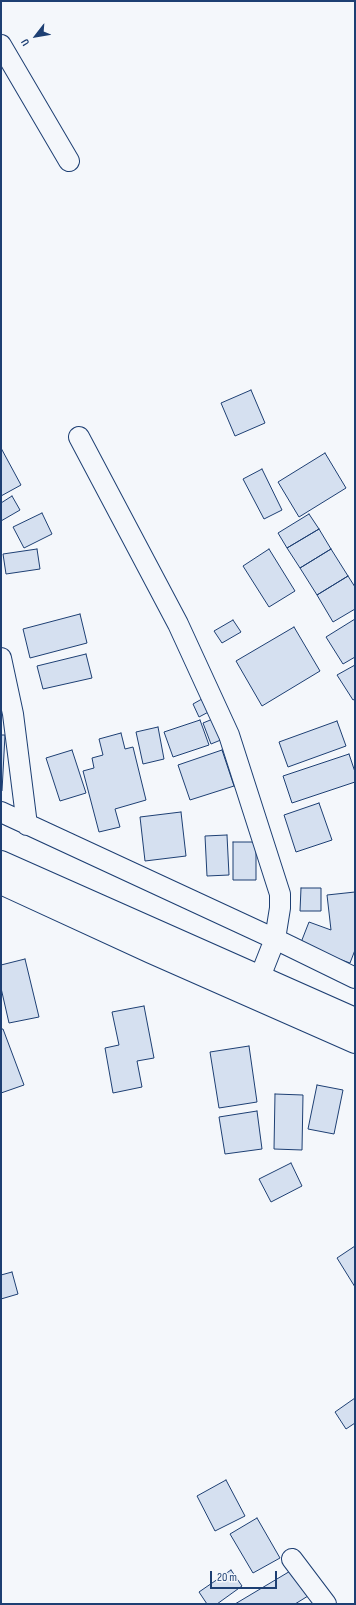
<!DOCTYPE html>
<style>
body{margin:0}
#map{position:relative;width:356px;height:1605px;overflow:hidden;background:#f4f7fb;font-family:"Sofia Sans Condensed",sans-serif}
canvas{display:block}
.frame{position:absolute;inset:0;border:2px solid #1d3f73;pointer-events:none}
.north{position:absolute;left:16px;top:16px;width:40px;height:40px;-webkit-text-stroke:3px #f4f7fb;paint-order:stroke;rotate:239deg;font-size:11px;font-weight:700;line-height:16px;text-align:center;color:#1d3f73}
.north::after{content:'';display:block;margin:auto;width:14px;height:18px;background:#1d3f73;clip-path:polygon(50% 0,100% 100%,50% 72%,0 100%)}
.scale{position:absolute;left:210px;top:1571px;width:67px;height:18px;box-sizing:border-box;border:2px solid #1d3f73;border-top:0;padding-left:5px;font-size:12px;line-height:14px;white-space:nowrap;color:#1d3f73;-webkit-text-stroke:3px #f4f7fb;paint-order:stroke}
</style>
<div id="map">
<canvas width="356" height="1605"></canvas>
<div class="frame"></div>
<div class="north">U</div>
<div class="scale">20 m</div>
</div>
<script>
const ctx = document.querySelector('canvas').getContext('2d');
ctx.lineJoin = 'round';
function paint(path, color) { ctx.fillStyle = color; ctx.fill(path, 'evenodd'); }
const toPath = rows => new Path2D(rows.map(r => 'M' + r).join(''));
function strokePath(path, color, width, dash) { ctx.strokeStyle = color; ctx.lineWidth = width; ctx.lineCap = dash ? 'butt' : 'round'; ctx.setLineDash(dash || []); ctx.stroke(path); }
const building = toPath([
 [251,390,265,423,235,436,221,403,251,390],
 [1,448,21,485,1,496,1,448],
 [325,453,346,488,299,517,278,482,325,453],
 [262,469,282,510,264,519,243,479,262,469],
 [12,496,20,510,1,521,1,503,12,496],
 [42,513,52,534,24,548,13,527,42,513],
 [309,514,319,529,287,548,278,533,309,514],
 [319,529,331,549,300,568,287,548,319,529],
 [37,549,40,569,6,574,3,554,37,549],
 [269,549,295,591,269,607,243,566,269,549],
 [331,549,348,576,317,595,300,568,331,549],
 [348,576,355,587,355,609,333,622,317,595,348,576],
 [80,614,87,643,30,658,23,629,80,614],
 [355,619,355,657,343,664,326,637,355,619],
 [233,620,241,632,222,643,214,631,233,620],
 [294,627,320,671,262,706,236,661,294,627],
 [86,654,92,678,43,689,37,666,86,654],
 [355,665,355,699,353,700,337,675,355,665],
 [209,695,216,708,199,717,193,704,209,695],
 [220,716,228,737,211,744,203,723,220,716],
 [200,720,209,745,173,757,164,732,200,720],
 [337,721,346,746,288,767,279,742,337,721],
 [158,727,164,759,143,764,136,732,158,727],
 [121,733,125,749,133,747,146,800,115,809,120,827,99,832,83,771,94,768,92,758,103,755,99,739,121,733],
 [1,735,5,735,2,791,1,791,1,735],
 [72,750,86,793,60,801,46,758,72,750],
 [222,750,234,786,190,800,178,765,222,750],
 [349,754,355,772,355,782,292,803,283,776,349,754],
 [319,803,332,840,296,852,284,815,319,803],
 [181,812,186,856,145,861,140,817,181,812],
 [227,835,229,875,207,876,205,836,227,835],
 [233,842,256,842,256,880,233,880,233,842],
 [301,888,321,888,321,911,300,911,301,888],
 [355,892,355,950,350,963,300,945,309,922,331,930,327,895,355,892],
 [25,959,39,1017,9,1023,1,988,1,965,25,959],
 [144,1006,154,1058,137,1061,142,1087,113,1093,105,1048,119,1045,112,1012,144,1006],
 [1,1029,3,1029,24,1085,1,1093,1,1029],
 [249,1046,257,1102,219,1108,210,1052,249,1046],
 [317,1085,343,1090,334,1134,308,1129,317,1085],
 [275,1094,303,1095,302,1150,274,1149,275,1094],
 [257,1111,262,1149,225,1154,219,1117,257,1111],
 [291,1163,302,1186,271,1202,259,1179,291,1163],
 [355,1246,355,1287,337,1258,355,1246],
 [12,1272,18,1294,1,1299,1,1275,12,1272],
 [355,1398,355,1423,346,1429,335,1412,355,1398],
 [226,1480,245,1516,215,1531,197,1496,226,1480],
 [257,1518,280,1558,253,1573,230,1534,257,1518],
 [231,1570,242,1586,217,1604,207,1604,199,1592,231,1570],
 [292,1570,308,1596,295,1604,235,1604,292,1570]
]);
const minor = toPath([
 [1,45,69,161],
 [79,437,178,624,229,735,280,894,280,908,275,939,260,977],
 [1,658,13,714,27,825],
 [1,812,275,939,355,978],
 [292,1559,326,1604]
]);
const secondary = toPath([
 [1,862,355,1019],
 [1,883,151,952,355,1042]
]);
paint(building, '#d5e0f0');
strokePath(building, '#1d3f73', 1);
strokePath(minor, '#1d3f73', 22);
strokePath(secondary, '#1d3f73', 24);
strokePath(minor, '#f4f7fb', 20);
strokePath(secondary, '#f4f7fb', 22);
</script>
